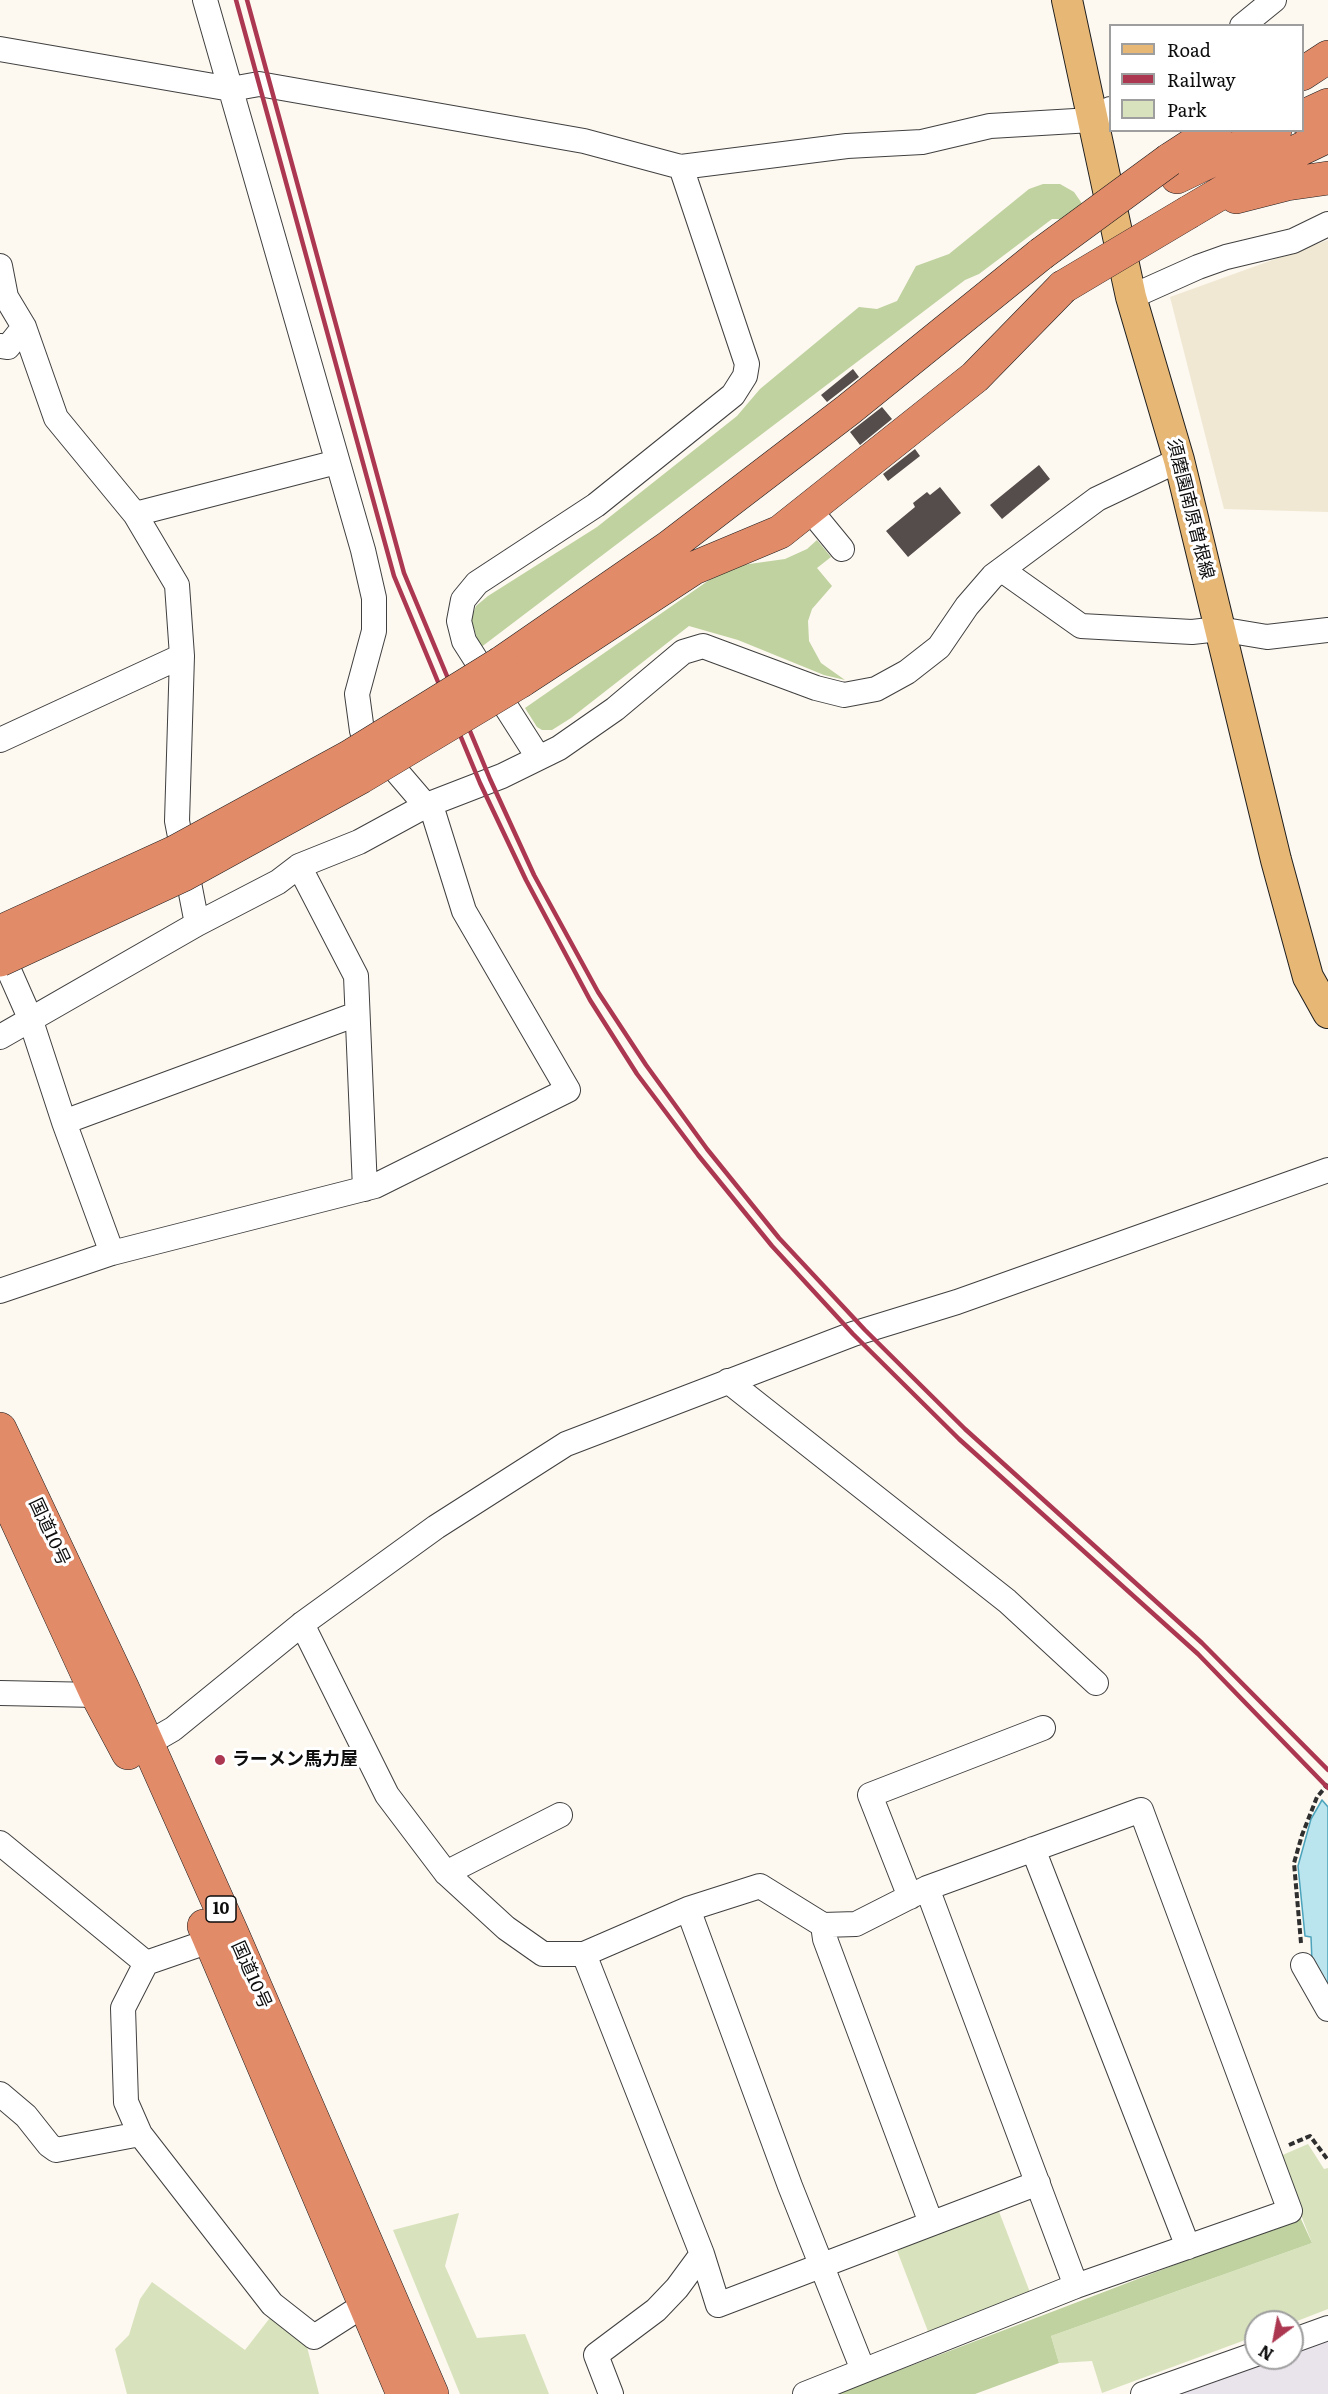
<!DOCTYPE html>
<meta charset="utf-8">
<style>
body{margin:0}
#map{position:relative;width:1328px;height:2394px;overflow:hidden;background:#fdf8f0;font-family:Literata,serif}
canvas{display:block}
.legend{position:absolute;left:1109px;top:24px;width:195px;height:108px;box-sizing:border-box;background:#fff;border:2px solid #9e9e9e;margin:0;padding:8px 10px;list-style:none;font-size:18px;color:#0d0d0d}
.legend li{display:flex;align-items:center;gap:12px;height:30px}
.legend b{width:30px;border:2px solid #9e9e9e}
.north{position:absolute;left:1244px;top:2310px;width:60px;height:60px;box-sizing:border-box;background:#fff;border:2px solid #9e9e9e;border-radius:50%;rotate:212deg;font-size:16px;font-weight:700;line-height:24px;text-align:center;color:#0d0d0d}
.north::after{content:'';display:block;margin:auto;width:21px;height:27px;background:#ac3751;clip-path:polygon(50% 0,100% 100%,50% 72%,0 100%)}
</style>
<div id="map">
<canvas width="1328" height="2394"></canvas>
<ul class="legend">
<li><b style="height:8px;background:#e7b775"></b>Road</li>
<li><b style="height:8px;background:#ac3751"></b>Railway</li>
<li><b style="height:16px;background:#d8e3bd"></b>Park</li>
</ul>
<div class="north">N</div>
</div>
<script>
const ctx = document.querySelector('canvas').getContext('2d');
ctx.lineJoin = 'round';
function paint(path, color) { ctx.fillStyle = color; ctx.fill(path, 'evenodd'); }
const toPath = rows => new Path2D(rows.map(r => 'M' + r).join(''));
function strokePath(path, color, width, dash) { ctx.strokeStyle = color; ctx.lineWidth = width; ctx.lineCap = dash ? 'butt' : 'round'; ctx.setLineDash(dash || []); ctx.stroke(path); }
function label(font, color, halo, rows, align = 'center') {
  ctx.font = font + ' Literata,"Noto Sans JP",serif'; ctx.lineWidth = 6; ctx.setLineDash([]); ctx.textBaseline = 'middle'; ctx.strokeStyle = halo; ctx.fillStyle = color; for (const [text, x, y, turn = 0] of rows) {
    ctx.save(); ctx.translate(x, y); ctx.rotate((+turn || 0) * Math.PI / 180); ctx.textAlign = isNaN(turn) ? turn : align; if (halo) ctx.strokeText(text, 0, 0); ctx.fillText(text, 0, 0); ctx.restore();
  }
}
const industrial = toPath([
 [1328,2328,1328,2394,1143,2394,1256,2358,1292,2358,1292,2341]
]);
const farmland = toPath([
 [1328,240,1328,512,1224,509,1170,297]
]);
const green = toPath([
 [1308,2144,1324,2169,1328,2168,1328,2309,1292,2323,1256,2322,1256,2336,1102,2393,1092,2361,1059,2363,1051,2336,1312,2243,1278,2157],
 [998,2209,1031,2295,929,2334,896,2248],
 [459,2213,445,2266,477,2338,525,2334,549,2394,460,2394,393,2230],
 [152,2282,245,2350,276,2310,304,2335,319,2394,127,2394,115,2349,129,2335,140,2299]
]);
const forest = toPath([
 [1043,184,1060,184,1074,192,1083,205,1064,219,1052,219,979,274,965,280,480,648,471,619,476,606,488,596,597,527,737,416,760,389,859,307,877,309,897,301,916,266,949,254,1029,189],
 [817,540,831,557,817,568,832,586,812,609,808,621,809,641,821,663,845,680,824,675,738,640,689,626,571,718,552,730,542,730,537,727,525,708,728,567,785,559,807,549],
 [1300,2217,1312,2243,1051,2336,1059,2363,975,2394,837,2394]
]);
const water = toPath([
 [1322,1800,1328,1807,1328,1990,1312,1962,1311,1937,1305,1936,1298,1866,1311,1819,1322,1800]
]);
const building = toPath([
 [853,369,859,377,827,402,821,395],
 [882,407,892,419,860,445,850,432],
 [915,449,920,456,888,481,883,474],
 [1039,465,1050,479,1002,519,990,505],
 [940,487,961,513,908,557,886,531,915,507,913,503,927,492,930,495]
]);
const path = toPath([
 [1301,1943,1294,1863,1302,1835,1317,1797,1328,1784],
 [1289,2145,1310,2136,1328,2160]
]);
const minor = toPath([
 [1242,26,1274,0],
 [0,49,231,89,259,84,584,141,681,167,847,146,922,142,990,126,1092,120,1110,109],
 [0,266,6,297,24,327,56,418,135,514,177,585,182,656,177,821,197,924],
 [1131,297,1198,267,1226,257,1293,241,1328,224],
 [0,346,8,347,24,327],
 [810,510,842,549],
 [135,514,337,462],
 [1002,570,1081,626,1192,632,1219,629,1267,637,1328,630],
 [0,740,182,656],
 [538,757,464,641,459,621,463,600,477,583,596,505,733,395,745,376,747,364,681,167],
 [299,866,356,976,365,1189],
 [0,950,30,1018,64,1122,112,1253],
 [0,1037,197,924,278,882,299,866,359,842,427,805,502,776,559,748,615,709,683,652,703,646,816,688,844,695,876,689,907,672,939,647,967,606,993,576,1097,499,1179,460],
 [64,1122,357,1014],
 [0,1291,112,1253,375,1186,568,1090,464,911,434,815,362,731,357,694,374,631,374,598,363,550,205,0],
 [728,1381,1007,1601,1096,1683],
 [302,1624,387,1795,446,1873,506,1928,543,1954,584,1954,688,1909,760,1886,823,1925,856,1924,927,1888,1141,1810,1290,2211,1076,2286,805,2394],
 [0,1693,97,1695],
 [132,1749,147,1744,173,1729,302,1624,436,1527,566,1444,853,1334,957,1302,1328,1170],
 [0,1843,146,1963],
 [1033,1849,1188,2247],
 [446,1873,560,1815],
 [927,1888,1076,2286],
 [910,1897,870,1795,1043,1728],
 [688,1909,790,2186,863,2370],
 [823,1925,825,1939,931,2223],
 [224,1936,146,1963,123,2008,126,2102,140,2134,272,2304,314,2337,378,2296],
 [584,1954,702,2254,677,2288,656,2310,596,2355,611,2394],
 [1303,1965,1328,2009],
 [0,2094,26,2116,49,2145,56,2150,140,2134],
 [702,2254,718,2305,1038,2183],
 [1292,2341,1328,2328],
 [1143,2394,1256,2354]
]);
const major = toPath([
 [1067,0,1131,297,1179,460,1276,860,1308,977,1328,1013]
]);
const highway = toPath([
 [1302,74,1328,57],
 [1302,117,1328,105],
 [1169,160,1215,130],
 [1177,177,1275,130],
 [1236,197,1287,184,1328,178],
 [1189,212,1270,164,1328,136],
 [501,663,669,547,848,410,1041,254],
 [521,681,694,568,780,532,975,377,1063,287],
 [0,1429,123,1689,232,1933,432,2394],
 [0,1484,97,1695,128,1753],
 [204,1926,403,2394]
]);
const rail = toPath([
 [236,0,394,576,480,783,526,880,590,1000,637,1074,698,1155,772,1246,853,1334,959,1439,1198,1654,1328,1788],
 [247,0,404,573,490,779,534,875,598,992,646,1065,707,1149,779,1238,865,1330,965,1429,1202,1643,1328,1770]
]);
const highwayBridge = toPath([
 [1041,254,1169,160],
 [1063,287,1189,212],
 [0,932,175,852,349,757,501,663],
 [0,960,183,875,361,777,521,681]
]);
const markers = [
 [220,1760,6,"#ac3751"]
];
const shields = [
 [221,1909,30]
];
const shieldNames = [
 ["10",221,1909]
];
const streetNames = [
 ["須磨園南原曽根線",1190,509,76],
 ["国道10号",49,1532,65],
 ["国道10号",251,1975,66]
];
const poiNames = [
 ["ラーメン馬力屋",232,1760]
];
paint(industrial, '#e9e3eb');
paint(farmland, '#f0e8d3');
paint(green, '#d8e3bd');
paint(forest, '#bfd29f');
paint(water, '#bae4ee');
strokePath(water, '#4ba3bc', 1.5);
paint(building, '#554d4b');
strokePath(minor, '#404040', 26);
strokePath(major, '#1e1e1e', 32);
strokePath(highway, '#1e1e1e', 34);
strokePath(path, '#2f2f2f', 4, [6, 3]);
strokePath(minor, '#fff', 24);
strokePath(major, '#e7b775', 30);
strokePath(highway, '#e28b69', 33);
strokePath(rail, '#ac3751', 4.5);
strokePath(highwayBridge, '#1e1e1e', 34, []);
strokePath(highwayBridge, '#e28b69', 33);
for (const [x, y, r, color] of markers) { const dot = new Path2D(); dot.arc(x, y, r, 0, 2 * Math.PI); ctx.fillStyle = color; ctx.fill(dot); strokePath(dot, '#fff', 2); }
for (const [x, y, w] of shields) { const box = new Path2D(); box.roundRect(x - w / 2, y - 13, w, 26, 4.5); ctx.fillStyle = '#fff'; ctx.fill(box); strokePath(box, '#0d0d0d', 1.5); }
label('bold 16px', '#0d0d0d', null, shieldNames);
label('18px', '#0d0d0d', '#fff', streetNames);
label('bold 18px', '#0d0d0d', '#fff', poiNames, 'left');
</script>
